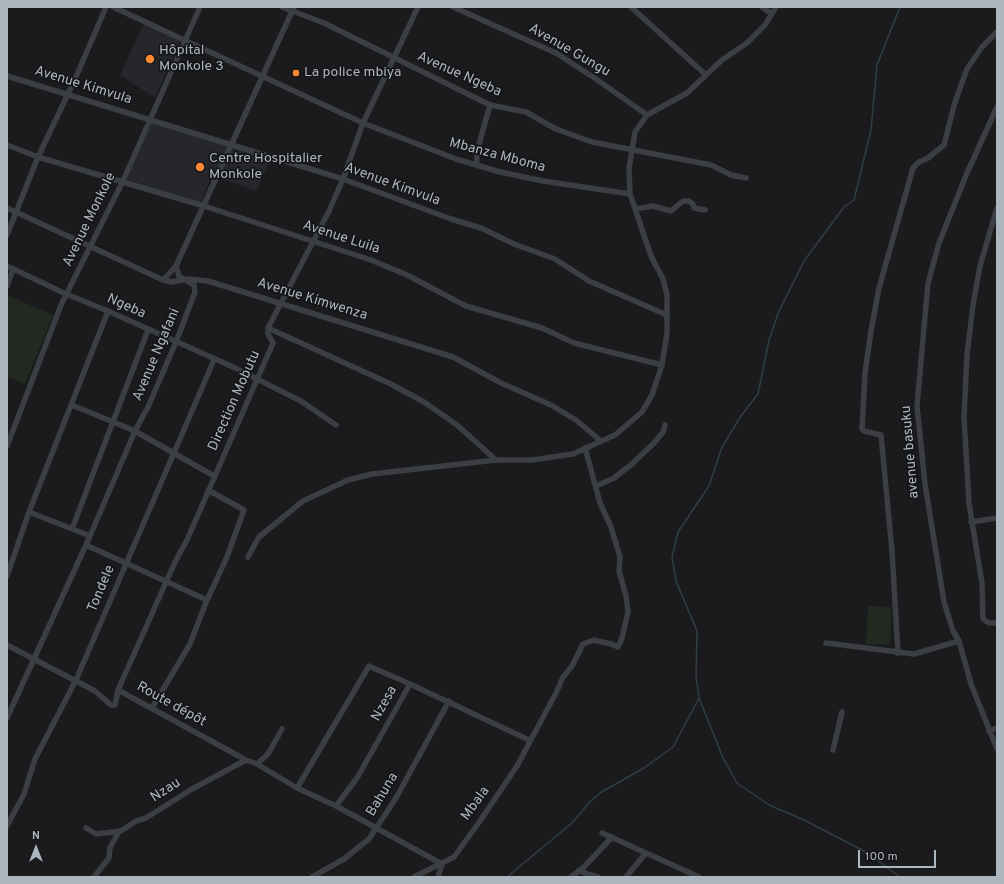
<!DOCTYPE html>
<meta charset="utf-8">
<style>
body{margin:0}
#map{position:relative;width:1004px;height:884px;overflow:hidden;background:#1b1b1d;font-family:Overpass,sans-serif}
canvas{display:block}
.frame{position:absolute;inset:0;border:8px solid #acb6be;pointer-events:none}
.north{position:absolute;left:16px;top:828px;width:40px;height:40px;-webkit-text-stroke:3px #161619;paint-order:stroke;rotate:0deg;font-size:11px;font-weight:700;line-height:16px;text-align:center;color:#acb6be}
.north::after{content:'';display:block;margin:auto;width:14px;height:18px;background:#acb6be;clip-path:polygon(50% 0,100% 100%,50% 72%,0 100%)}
.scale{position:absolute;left:858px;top:850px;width:78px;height:18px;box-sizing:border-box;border:2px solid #acb6be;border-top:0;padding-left:5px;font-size:12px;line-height:14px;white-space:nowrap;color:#acb6be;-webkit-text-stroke:3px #161619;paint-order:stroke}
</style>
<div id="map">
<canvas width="1004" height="884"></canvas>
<div class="frame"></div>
<div class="north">N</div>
<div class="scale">100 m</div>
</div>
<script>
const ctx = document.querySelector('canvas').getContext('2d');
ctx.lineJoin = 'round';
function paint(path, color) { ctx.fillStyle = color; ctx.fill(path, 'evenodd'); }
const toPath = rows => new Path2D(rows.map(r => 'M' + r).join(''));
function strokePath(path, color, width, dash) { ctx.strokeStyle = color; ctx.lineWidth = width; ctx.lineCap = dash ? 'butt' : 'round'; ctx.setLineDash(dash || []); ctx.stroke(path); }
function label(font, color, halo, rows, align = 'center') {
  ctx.font = font + ' Overpass,sans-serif'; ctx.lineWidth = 3.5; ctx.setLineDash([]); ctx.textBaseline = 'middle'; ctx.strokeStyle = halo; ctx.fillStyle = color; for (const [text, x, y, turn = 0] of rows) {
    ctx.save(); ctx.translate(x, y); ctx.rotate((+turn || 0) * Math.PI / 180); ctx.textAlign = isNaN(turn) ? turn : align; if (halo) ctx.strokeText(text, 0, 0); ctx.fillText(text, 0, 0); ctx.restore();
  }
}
const built = toPath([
 [144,23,180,41,155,98,120,75],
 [151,123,271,159,256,191,209,174,208,177,210,180,200,204,124,181]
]);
const green = toPath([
 [7,295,53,315,25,384,7,377],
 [868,606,892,607,890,645,866,644]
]);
const stream = toPath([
 [699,698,723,758,737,783,769,805,802,819,866,852,900,877],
 [507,877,572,823,589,803,600,793,644,768,673,747,699,698,696,676,697,631,676,581,672,557,678,532,709,486,722,447,741,416,758,394,769,340,779,311,804,261,844,207,854,200,871,130,877,65,900,7]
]);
const street = toPath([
 [113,7,363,123,456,159,500,172,543,181,630,194],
 [282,7,324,23,490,105,526,112,556,129,592,142,711,165,731,175,746,178],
 [453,7,556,53,596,79,647,115],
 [631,7,706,75],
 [762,7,772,14],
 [7,76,343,179,451,219,481,228,514,244,555,259,589,281,667,315],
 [997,107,967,173,939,243,928,283,917,406,925,484,944,602,953,631,959,641,971,684,997,749],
 [7,145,38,157,204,206,371,260,407,275,466,306,542,328,574,343,662,365],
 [476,165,478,148,490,105],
 [7,208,163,280,173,282,187,279,208,281,453,357,501,383,551,405,576,420,601,441],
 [997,208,980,266,973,305,967,355,964,417,969,503,982,583,983,619,989,623,997,623],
 [635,209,653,206,671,211,683,201,689,201,693,204,694,208,705,210],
 [7,235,38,157,76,77,106,7],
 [7,266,66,294,108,311,233,367,301,401,336,425],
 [163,280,176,266],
 [7,286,13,269],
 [268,328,391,384,424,402,457,425,496,460],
 [72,405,135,431,214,476],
 [7,446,61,305,122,183,200,7],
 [596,486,614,478,632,464,654,443,663,432,665,425],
 [29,512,90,536],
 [971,522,997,518],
 [72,529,148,330],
 [86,545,207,600,227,557,244,510,208,490],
 [248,557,259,537,303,501,348,480,372,474,496,460,532,460,573,454,615,435,642,412,652,395,662,365,667,333,667,295,663,279,651,256,630,194,629,168,635,132,647,115,687,93,722,60,747,43,765,25,776,7],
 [7,576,29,512,108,311],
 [826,643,914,654,959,641],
 [7,645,95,691,111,705,115,705,118,690,246,760],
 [898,653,892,551,881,435,864,431,862,429,865,373,871,331,879,288,913,168,919,162,928,158,944,145,955,102,967,69,982,47,997,32],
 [118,690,175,562,187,540,273,343,268,334,268,328,329,211,343,179,363,123,418,7],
 [152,708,190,644,207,600],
 [7,718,90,536,135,431,148,407,176,342,195,292,194,285,179,276,176,266,294,7],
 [989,731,997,728],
 [833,750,842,712],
 [257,764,268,754,282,729],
 [297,788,336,806,442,864],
 [336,806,357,778,410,684,529,740],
 [7,826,24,794,35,759,76,680,214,360],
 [86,828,96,834,121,831,136,821,146,818,192,789,246,760,257,764,297,788,369,666,410,684],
 [602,833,699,877],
 [579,870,587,874,598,877],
 [94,877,109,858,110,848,119,831],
 [312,877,344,859,369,839,396,798,449,701],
 [414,877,454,857,480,821,517,766,556,693,563,677,572,666,583,644,594,640,611,644,618,647,622,638,628,612,626,596,619,571,620,557,611,527,600,503,585,448],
 [438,877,442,864],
 [571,877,583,868,612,837],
 [626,877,646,853]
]);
const markers = [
 [150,59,5,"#ff8931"],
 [296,73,4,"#ff8931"],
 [200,167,5,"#ff8931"]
];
const poiNames = [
 ["Hôpital",159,51],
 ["Monkole 3",159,67],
 ["La police mbiya",304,73],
 ["Centre Hospitalier",209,159],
 ["Monkole",209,175]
];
const streetNames = [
 ["Avenue Gungu",569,51,30],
 ["Avenue Ngeba",459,75,24],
 ["Avenue Kimvula",83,86,17],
 ["Mbanza Mboma",497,156,15],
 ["Avenue Kimvula",392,185,20],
 ["Avenue Monkole",90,220,-64],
 ["Avenue Luila",341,238,18],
 ["Avenue Kimwenza",312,300,17],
 ["Ngeba",126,307,24],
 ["Avenue Ngafani",157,355,-67],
 ["Direction Mobutu",235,401,-66],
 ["avenue basuku",911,452,-95],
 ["Tondele",102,589,-67],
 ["Nzesa",385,704,-61],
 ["Route dépôt",171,705,29],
 ["Nzau",166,791,-33],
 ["Bahuna",383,795,-59],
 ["Mbala",476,804,-54]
];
paint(built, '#26272b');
paint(green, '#212920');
strokePath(stream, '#2f3f43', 1.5);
strokePath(street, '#3b3e43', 5.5);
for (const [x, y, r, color] of markers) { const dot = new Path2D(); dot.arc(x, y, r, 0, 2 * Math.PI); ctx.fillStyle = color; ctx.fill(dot); strokePath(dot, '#161619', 1.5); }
label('14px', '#acb6be', '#161619', poiNames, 'left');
label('14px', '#acb6be', '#161619', streetNames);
</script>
